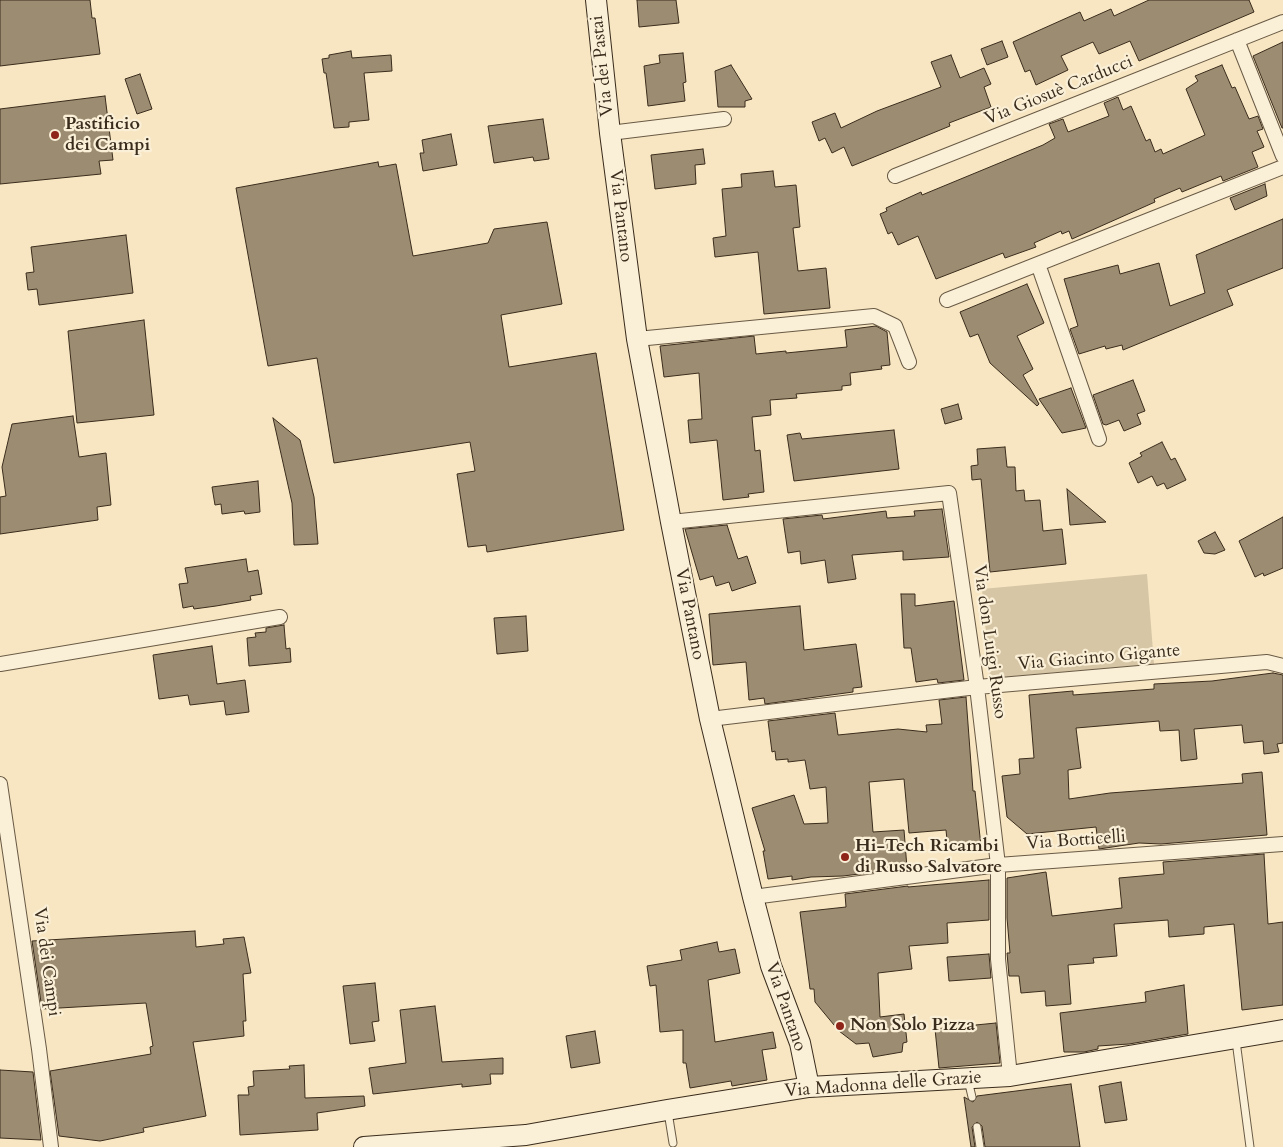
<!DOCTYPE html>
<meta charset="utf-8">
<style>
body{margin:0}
canvas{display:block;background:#f7e6c1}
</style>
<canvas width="1283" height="1147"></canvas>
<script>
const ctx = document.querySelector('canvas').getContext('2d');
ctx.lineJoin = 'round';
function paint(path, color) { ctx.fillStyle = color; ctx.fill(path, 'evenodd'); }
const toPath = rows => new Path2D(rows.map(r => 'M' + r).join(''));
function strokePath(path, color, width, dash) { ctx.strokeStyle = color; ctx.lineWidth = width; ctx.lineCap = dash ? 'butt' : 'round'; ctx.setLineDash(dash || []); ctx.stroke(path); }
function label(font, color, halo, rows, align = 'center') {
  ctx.font = font + ' Cardo,serif'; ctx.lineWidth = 4.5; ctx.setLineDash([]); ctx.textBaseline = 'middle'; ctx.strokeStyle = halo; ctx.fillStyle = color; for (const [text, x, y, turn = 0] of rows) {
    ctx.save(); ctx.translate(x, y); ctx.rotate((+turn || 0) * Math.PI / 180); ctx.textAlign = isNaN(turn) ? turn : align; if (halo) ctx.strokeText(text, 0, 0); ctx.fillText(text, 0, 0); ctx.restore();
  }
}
const green = toPath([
 [1147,574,1154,664,990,678,982,589]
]);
const building = toPath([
 [0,0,90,0,92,18,95,18,100,54,0,66,0,0],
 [637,0,676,0,679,23,639,27,637,0],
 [1149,0,1249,0,1254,12,1139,61,1130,41,1099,54,1093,42,1061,56,1068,70,1036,85,1030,70,1025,72,1013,42,1080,12,1084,21,1111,9,1114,16,1149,0],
 [1002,41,1008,57,987,65,981,49,1002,41],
 [1283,42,1283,128,1282,128,1253,56,1283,42],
 [351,51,352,58,391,55,392,71,364,73,369,120,349,122,349,127,334,128,326,73,324,73,322,59,329,58,329,55,351,51],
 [683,53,686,82,683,83,685,101,648,106,644,66,660,63,659,55,683,53],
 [951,55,960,78,984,68,991,84,984,87,991,107,949,123,950,126,852,166,844,147,832,153,825,138,819,141,812,122,835,113,841,128,877,111,941,87,931,62,951,55],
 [731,65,752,99,745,101,745,107,718,107,715,71,731,65],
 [1222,65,1232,88,1235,87,1249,119,1258,116,1263,129,1257,131,1264,147,1252,152,1258,167,1223,181,1221,176,1182,192,1180,188,1154,199,1155,202,1072,239,1069,231,1062,234,1061,231,1034,243,1036,247,1005,258,1003,253,936,279,918,236,898,245,892,232,888,234,880,214,887,211,886,208,921,192,922,195,1043,145,1055,138,1049,124,1063,119,1068,132,1109,116,1104,103,1118,97,1123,110,1131,106,1146,141,1150,139,1155,152,1161,149,1163,154,1205,135,1186,89,1198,81,1195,76,1222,65],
 [140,74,152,109,137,114,125,79,140,74],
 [105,96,113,160,99,161,101,174,0,184,0,109,105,96],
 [543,119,549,159,534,161,533,157,494,163,488,126,543,119],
 [451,134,457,165,423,171,420,153,424,153,422,140,451,134],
 [703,149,705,164,695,165,696,184,655,189,651,155,703,149],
 [378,162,379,167,396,164,413,256,488,243,494,229,547,222,562,304,501,315,509,367,596,353,624,530,487,552,486,545,468,547,457,474,475,471,470,442,334,463,317,358,268,366,236,188,378,162],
 [773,171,775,187,796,185,800,227,793,228,798,271,826,268,830,308,764,314,758,252,715,257,713,238,726,236,722,189,742,187,741,174,773,171],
 [1265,184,1267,196,1235,210,1230,198,1265,184],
 [1283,219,1283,268,1227,290,1233,305,1123,350,1122,345,1106,349,1105,346,1079,354,1070,329,1078,326,1064,279,1118,265,1120,274,1159,263,1170,306,1205,293,1196,255,1283,219],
 [126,235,133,293,39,305,37,289,28,290,26,273,34,272,31,247,126,235],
 [1027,284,1044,323,1017,336,1033,369,1023,375,1039,404,1037,406,990,363,978,334,970,337,960,312,1027,284],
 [144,320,154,415,77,423,68,331,144,320],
 [876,326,887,332,890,365,881,366,882,369,850,373,851,385,842,386,842,390,796,394,797,398,770,400,771,415,752,417,755,451,760,450,764,492,748,494,749,497,723,500,717,440,690,443,688,420,702,419,699,373,664,377,660,346,754,336,756,354,786,351,786,353,847,347,845,330,876,326],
 [1133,380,1145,411,1137,414,1141,424,1124,431,1119,420,1106,425,1103,424,1093,395,1133,380],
 [1071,388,1086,428,1062,433,1039,399,1071,388],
 [958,404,962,419,945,424,941,409,958,404],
 [73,416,79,457,106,453,111,505,97,507,98,520,0,534,0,497,6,496,2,467,12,424,73,416],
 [273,418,300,440,314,497,318,544,294,545,292,503,273,418],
 [894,430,899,469,794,481,787,435,800,433,802,439,894,430],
 [1162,442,1171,460,1175,458,1186,480,1167,489,1164,483,1157,486,1152,476,1138,483,1129,463,1142,456,1140,453,1162,442],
 [1005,447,1007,467,1015,467,1016,491,1024,490,1025,501,1040,500,1043,531,1062,529,1066,564,990,572,981,479,972,480,971,466,978,465,977,449,1005,447],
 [258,481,260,512,245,514,244,511,222,514,221,504,215,505,212,487,258,481],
 [1067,489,1106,522,1070,525,1067,489],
 [942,509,949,557,903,560,903,551,852,555,856,579,828,583,825,560,801,564,800,551,788,553,783,519,822,515,823,519,886,511,887,518,915,516,914,511,942,509],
 [1283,517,1283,568,1264,576,1263,573,1255,577,1239,541,1283,517],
 [727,525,738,559,747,556,756,583,732,591,729,582,716,586,713,576,700,580,685,529,727,525],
 [1215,532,1225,550,1215,554,1204,553,1198,541,1215,532],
 [246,559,248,572,258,570,262,594,250,596,251,600,216,606,194,609,193,606,183,608,179,584,188,583,185,568,246,559],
 [901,594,915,594,915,606,954,601,964,680,938,683,937,679,916,682,911,648,904,648,901,594],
 [800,606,804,650,856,644,862,687,853,688,853,692,765,704,764,698,749,700,746,662,713,665,709,614,800,606],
 [526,616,528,651,497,654,494,618,526,616],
 [284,625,286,649,290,648,291,662,249,666,247,638,256,637,255,633,266,632,266,628,284,625],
 [212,646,217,684,245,680,249,712,226,715,224,701,190,705,188,695,159,699,153,655,212,646],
 [1273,673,1283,675,1283,743,1277,744,1279,752,1264,754,1263,741,1244,743,1242,725,1194,729,1197,759,1181,761,1179,730,1160,731,1159,721,1076,728,1081,768,1068,770,1069,799,1110,793,1243,783,1242,774,1262,772,1267,835,1161,844,1139,843,1099,849,1096,827,1027,834,1007,817,1002,776,1020,774,1019,759,1034,758,1029,695,1073,691,1073,695,1154,689,1154,684,1212,681,1273,673],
 [966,697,973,791,975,791,981,846,948,850,946,830,909,833,904,779,869,782,873,832,904,830,907,868,843,876,811,877,792,880,792,876,768,879,763,851,765,851,752,808,794,795,804,824,828,823,826,787,810,789,805,760,788,762,788,759,776,760,775,751,772,752,768,721,835,713,838,735,898,729,927,732,926,725,942,724,939,700,966,697],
 [1264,854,1268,924,1283,922,1283,1005,1242,1010,1234,924,1204,927,1204,934,1169,937,1168,920,1114,924,1117,956,1093,958,1094,963,1068,965,1071,1004,1046,1006,1045,991,1021,993,1019,976,1009,976,1007,953,1010,953,1007,918,1007,878,1046,872,1052,916,1122,908,1119,878,1164,874,1163,862,1264,854],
 [989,880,989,920,947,923,948,943,909,946,912,969,878,973,880,1017,904,1014,907,1042,903,1043,902,1052,873,1057,869,1043,856,1044,839,1031,815,1002,814,989,810,989,800,912,846,907,845,894,908,886,908,887,989,880],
 [195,931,196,947,224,944,223,939,244,937,251,973,243,974,246,1021,243,1021,244,1036,193,1042,206,1116,143,1128,144,1132,100,1141,59,1136,50,1071,151,1054,150,1047,153,1046,146,1003,42,1009,32,941,195,931],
 [717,942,719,952,735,949,740,973,708,980,715,1042,773,1032,776,1048,762,1050,767,1080,732,1086,731,1081,690,1088,686,1063,683,1063,683,1030,660,1032,656,985,650,986,647,966,682,960,680,950,717,942],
 [989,954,991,978,949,981,947,957,989,954],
 [375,983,379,1021,372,1022,375,1041,350,1044,343,986,375,983],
 [1184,985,1188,1034,1129,1044,1098,1046,1098,1049,1084,1052,1064,1052,1060,1013,1146,1002,1145,992,1184,985],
 [435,1006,442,1062,503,1058,503,1074,490,1074,491,1084,462,1087,462,1084,373,1094,369,1068,406,1063,400,1010,435,1006],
 [996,1023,1000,1063,939,1068,935,1029,996,1023],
 [595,1031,600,1063,571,1068,566,1036,595,1031],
 [304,1065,305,1098,364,1096,365,1106,317,1113,318,1130,240,1135,238,1095,249,1095,248,1087,254,1086,253,1071,290,1069,289,1066,304,1065],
 [0,1070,33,1072,41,1140,0,1138,0,1070],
 [1121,1082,1127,1120,1105,1123,1099,1086,1121,1082],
 [1071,1084,1080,1147,985,1147,982,1126,977,1122,972,1127,975,1147,971,1147,964,1097,973,1102,977,1096,1071,1084]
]);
const lane = toPath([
 [1236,1041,1250,1147],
 [968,1080,972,1097],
 [668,1112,673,1143],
 [977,1127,980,1147]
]);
const street = toPath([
 [1237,40,1283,156],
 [610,133,724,119],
 [895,176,1283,22],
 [1038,264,1099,439],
 [947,300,1283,167],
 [637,339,874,316,895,326,909,362],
 [671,522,949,493,977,687,998,865,998,959,1010,1076],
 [0,664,280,617],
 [710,719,977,687,1267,662,1283,666],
 [0,784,39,1049,51,1147],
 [753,897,998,865,1283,844]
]);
const secondary = toPath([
 [596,0,610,133,637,339,671,522,710,719,753,897,771,966,800,1043,809,1087],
 [364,1147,526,1135,667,1110,809,1087,1010,1076,1283,1030]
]);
const markers = [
 [55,135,5,"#8f2418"],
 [845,857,5,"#8f2418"],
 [840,1026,5,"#8f2418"]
];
const streetNames = [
 ["Via dei Pastai",603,66,-96],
 ["Via Giosuè Carducci",1059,91,-22],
 ["Via Pantano",620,216,83],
 ["Via Pantano",689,614,79],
 ["Via don Luigi Russo",989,642,82],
 ["Via Giacinto Gigante",1099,658,-5],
 ["Via Botticelli",1076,841,-4],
 ["Via dei Campi",46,962,82],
 ["Via Pantano",785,1007,71],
 ["Via Madonna delle Grazie",883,1085,-4]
];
const poiNames = [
 ["Pastificio",65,125],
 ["dei Campi",65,146],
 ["Hi-Tech Ricambi",855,847],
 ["di Russo Salvatore",855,868],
 ["Non Solo Pizza",850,1026]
];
paint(green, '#d7c6a5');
paint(building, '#9c8d72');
strokePath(building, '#3a2c1c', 1);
strokePath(lane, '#695a45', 9);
strokePath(street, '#695a45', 16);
strokePath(secondary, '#3a2c1c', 22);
strokePath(lane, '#faefd7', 7);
strokePath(street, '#faefd7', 14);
strokePath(secondary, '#faefd7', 20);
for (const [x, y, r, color] of markers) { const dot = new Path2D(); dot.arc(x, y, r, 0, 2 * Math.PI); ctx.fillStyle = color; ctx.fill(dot); strokePath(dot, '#faefd7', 2); }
label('18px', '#3a2c1c', '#faefd7', streetNames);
label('bold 18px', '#3a2c1c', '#faefd7', poiNames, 'left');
</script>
